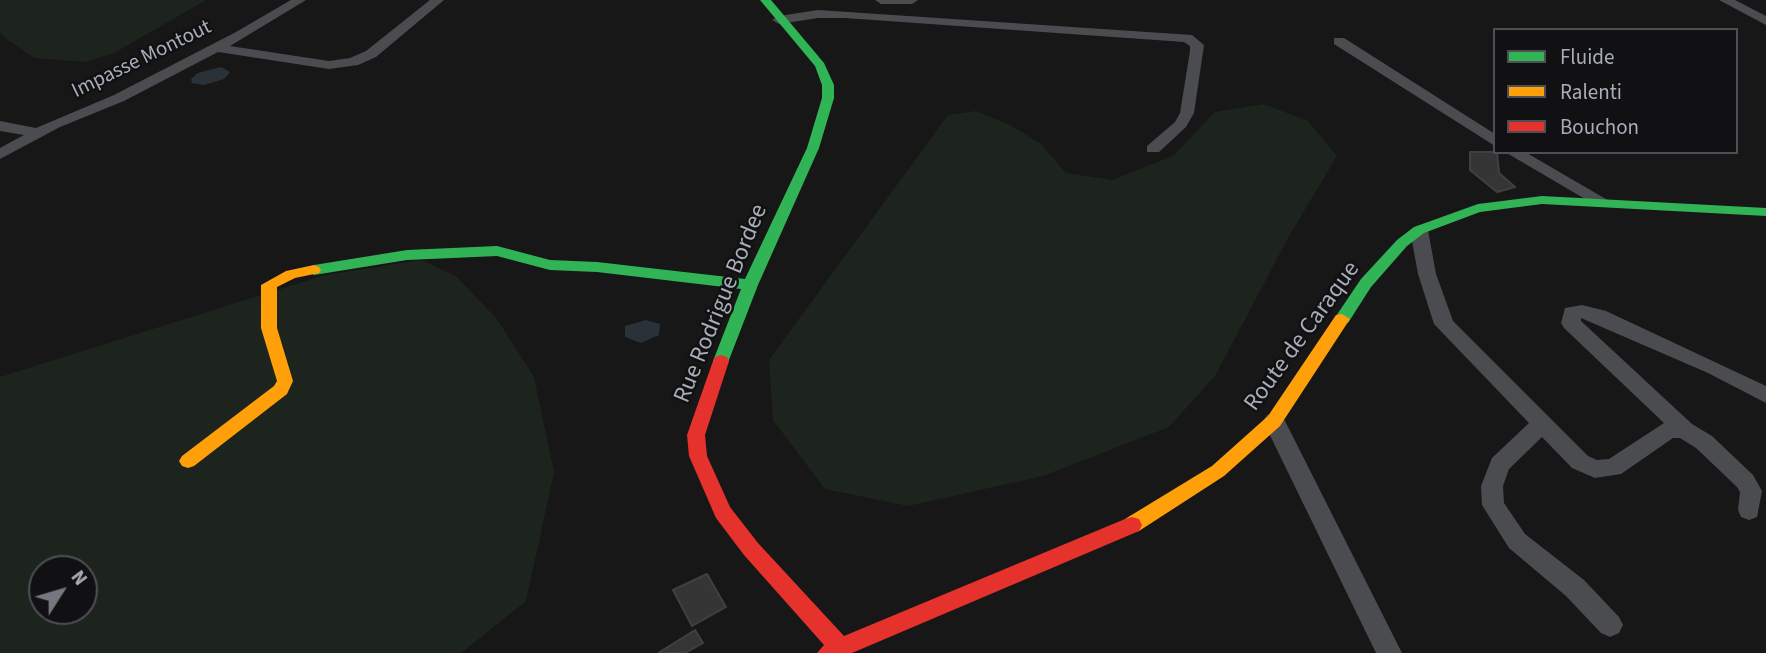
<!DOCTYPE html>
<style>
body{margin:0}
#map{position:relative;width:1766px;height:653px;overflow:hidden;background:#171717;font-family:"Source Sans 3",sans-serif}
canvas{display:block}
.legend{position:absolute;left:1493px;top:28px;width:245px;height:126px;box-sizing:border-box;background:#111113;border:2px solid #4d4f55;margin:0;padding:9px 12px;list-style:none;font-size:21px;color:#a8adb8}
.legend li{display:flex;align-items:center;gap:14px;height:35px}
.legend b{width:35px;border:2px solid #4d4f55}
.north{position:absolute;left:28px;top:555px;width:70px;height:70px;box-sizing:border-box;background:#111113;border:2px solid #4d4f55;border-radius:50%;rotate:53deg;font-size:19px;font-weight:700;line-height:28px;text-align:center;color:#a8adb8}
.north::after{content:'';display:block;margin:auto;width:24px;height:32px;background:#757880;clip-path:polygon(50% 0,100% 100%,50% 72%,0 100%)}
</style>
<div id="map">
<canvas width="1766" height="653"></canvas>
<ul class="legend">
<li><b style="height:9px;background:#30b455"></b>Fluide</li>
<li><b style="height:9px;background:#ff9f0a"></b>Ralenti</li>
<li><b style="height:9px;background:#e5322d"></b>Bouchon</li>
</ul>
<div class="north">N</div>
</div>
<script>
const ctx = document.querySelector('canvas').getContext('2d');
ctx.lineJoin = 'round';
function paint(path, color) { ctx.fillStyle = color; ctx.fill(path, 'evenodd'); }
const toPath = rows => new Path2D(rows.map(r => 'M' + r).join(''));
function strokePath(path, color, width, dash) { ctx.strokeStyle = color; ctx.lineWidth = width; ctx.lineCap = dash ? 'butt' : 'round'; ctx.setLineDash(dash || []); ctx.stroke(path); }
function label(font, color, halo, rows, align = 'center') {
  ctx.font = font + ' "Source Sans 3",sans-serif'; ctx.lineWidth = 5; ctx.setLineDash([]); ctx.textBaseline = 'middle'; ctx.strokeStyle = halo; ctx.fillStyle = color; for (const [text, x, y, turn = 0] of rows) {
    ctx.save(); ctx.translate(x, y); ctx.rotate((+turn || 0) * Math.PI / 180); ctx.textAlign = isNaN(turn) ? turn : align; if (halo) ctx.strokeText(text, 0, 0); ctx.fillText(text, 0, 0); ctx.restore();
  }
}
const green = toPath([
 [0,0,206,0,114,53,85,62,34,58,4,37,0,32],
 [1264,104,1308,121,1337,156,1289,236,1215,376,1169,427,1043,476,908,506,825,489,773,420,769,360,948,115,976,111,1010,125,1041,144,1066,173,1112,180,1173,156,1215,112],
 [421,260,456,276,497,319,534,377,554,472,526,601,461,653,0,653,0,377,325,275],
 [42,569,84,569,84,611,42,611]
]);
const water = toPath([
 [221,67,230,72,224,79,204,85,192,83,191,79,198,73],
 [646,320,660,324,659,335,641,343,625,337,625,326]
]);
const building = toPath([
 [1470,152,1497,152,1499,173,1515,187,1497,192,1470,170,1470,152],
 [707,574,726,607,692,626,673,590,707,574],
 [695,630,703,643,685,653,658,653,695,630]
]);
const street = toPath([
 [291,0,306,0,230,46,329,61,350,58,366,51,430,0,444,0,376,57,358,65,329,69,218,52,124,101,60,127,0,159,0,148,24,135,0,131,0,121,36,128,114,95,236,32,291,0],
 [875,0,918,0,912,4,881,4,875,0],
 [1719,0,1735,0,1766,16,1766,25,1719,0],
 [818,10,1192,35,1204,45,1194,113,1186,127,1159,152,1147,152,1147,146,1175,122,1180,113,1190,51,1190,46,1184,42,845,18,818,18,779,24,772,20,779,16,818,10],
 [1334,38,1344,38,1495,134,1495,146,1334,44,1334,38],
 [1505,152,1525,152,1611,202,1603,207,1597,206,1505,152],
 [1419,225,1428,230,1436,274,1453,321,1588,456,1597,460,1609,459,1664,423,1564,328,1561,323,1565,308,1582,305,1606,311,1766,386,1766,403,1708,373,1581,318,1581,321,1692,424,1712,436,1753,475,1762,491,1757,517,1749,520,1741,517,1738,510,1740,492,1737,487,1696,448,1680,438,1673,438,1621,474,1595,478,1572,468,1542,437,1509,469,1503,486,1504,503,1525,534,1584,580,1619,617,1623,625,1619,633,1610,637,1601,633,1566,596,1509,548,1482,505,1481,486,1492,458,1529,423,1434,324,1418,274,1410,230,1419,225],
 [1274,413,1281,415,1285,421,1402,653,1376,653,1263,421,1267,415,1274,413]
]);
const fast = toPath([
 [760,0,771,0,824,63,834,85,834,98,819,148,758,285,727,365,715,365,713,361,741,289,597,272,550,270,497,256,407,260,314,275,307,270,314,265,407,250,497,246,550,260,597,262,745,279,807,148,822,98,822,85,815,66,760,0],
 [1542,196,1766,208,1766,216,1542,204,1480,212,1424,233,1407,246,1371,287,1348,323,1336,323,1334,319,1361,279,1397,240,1414,227,1478,204,1542,196]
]);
const slow = toPath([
 [314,265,319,267,321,270,319,273,295,278,277,287,277,328,293,381,287,394,194,466,188,468,182,466,179,461,182,456,274,386,277,381,261,328,261,285,286,271,314,265],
 [1342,314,1350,319,1280,426,1224,476,1139,531,1132,533,1125,531,1122,525,1125,519,1212,466,1268,416,1336,315,1342,314]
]);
const jam = toPath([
 [721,355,727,357,729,361,705,435,707,456,730,507,758,543,844,636,1125,519,1132,517,1139,519,1142,525,1139,531,852,653,817,653,824,645,744,555,716,518,689,456,687,435,713,361,715,357,721,355]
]);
const farStreetnames = [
 ["Impasse Montout",142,60,-26]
];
const streetNames = [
 ["Rue Rodrigue Bordee",722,304,-68],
 ["Route de Caraque",1303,337,-54]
];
paint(green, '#1d241e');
paint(water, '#2a3239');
paint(building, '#353536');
strokePath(building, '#3f4043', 2);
paint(street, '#4b4c50');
paint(fast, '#30b455');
paint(slow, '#ff9f0a');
paint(jam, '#e5322d');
label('21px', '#a8adb8', '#111113', farStreetnames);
label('24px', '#a8adb8', '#111113', streetNames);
</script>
